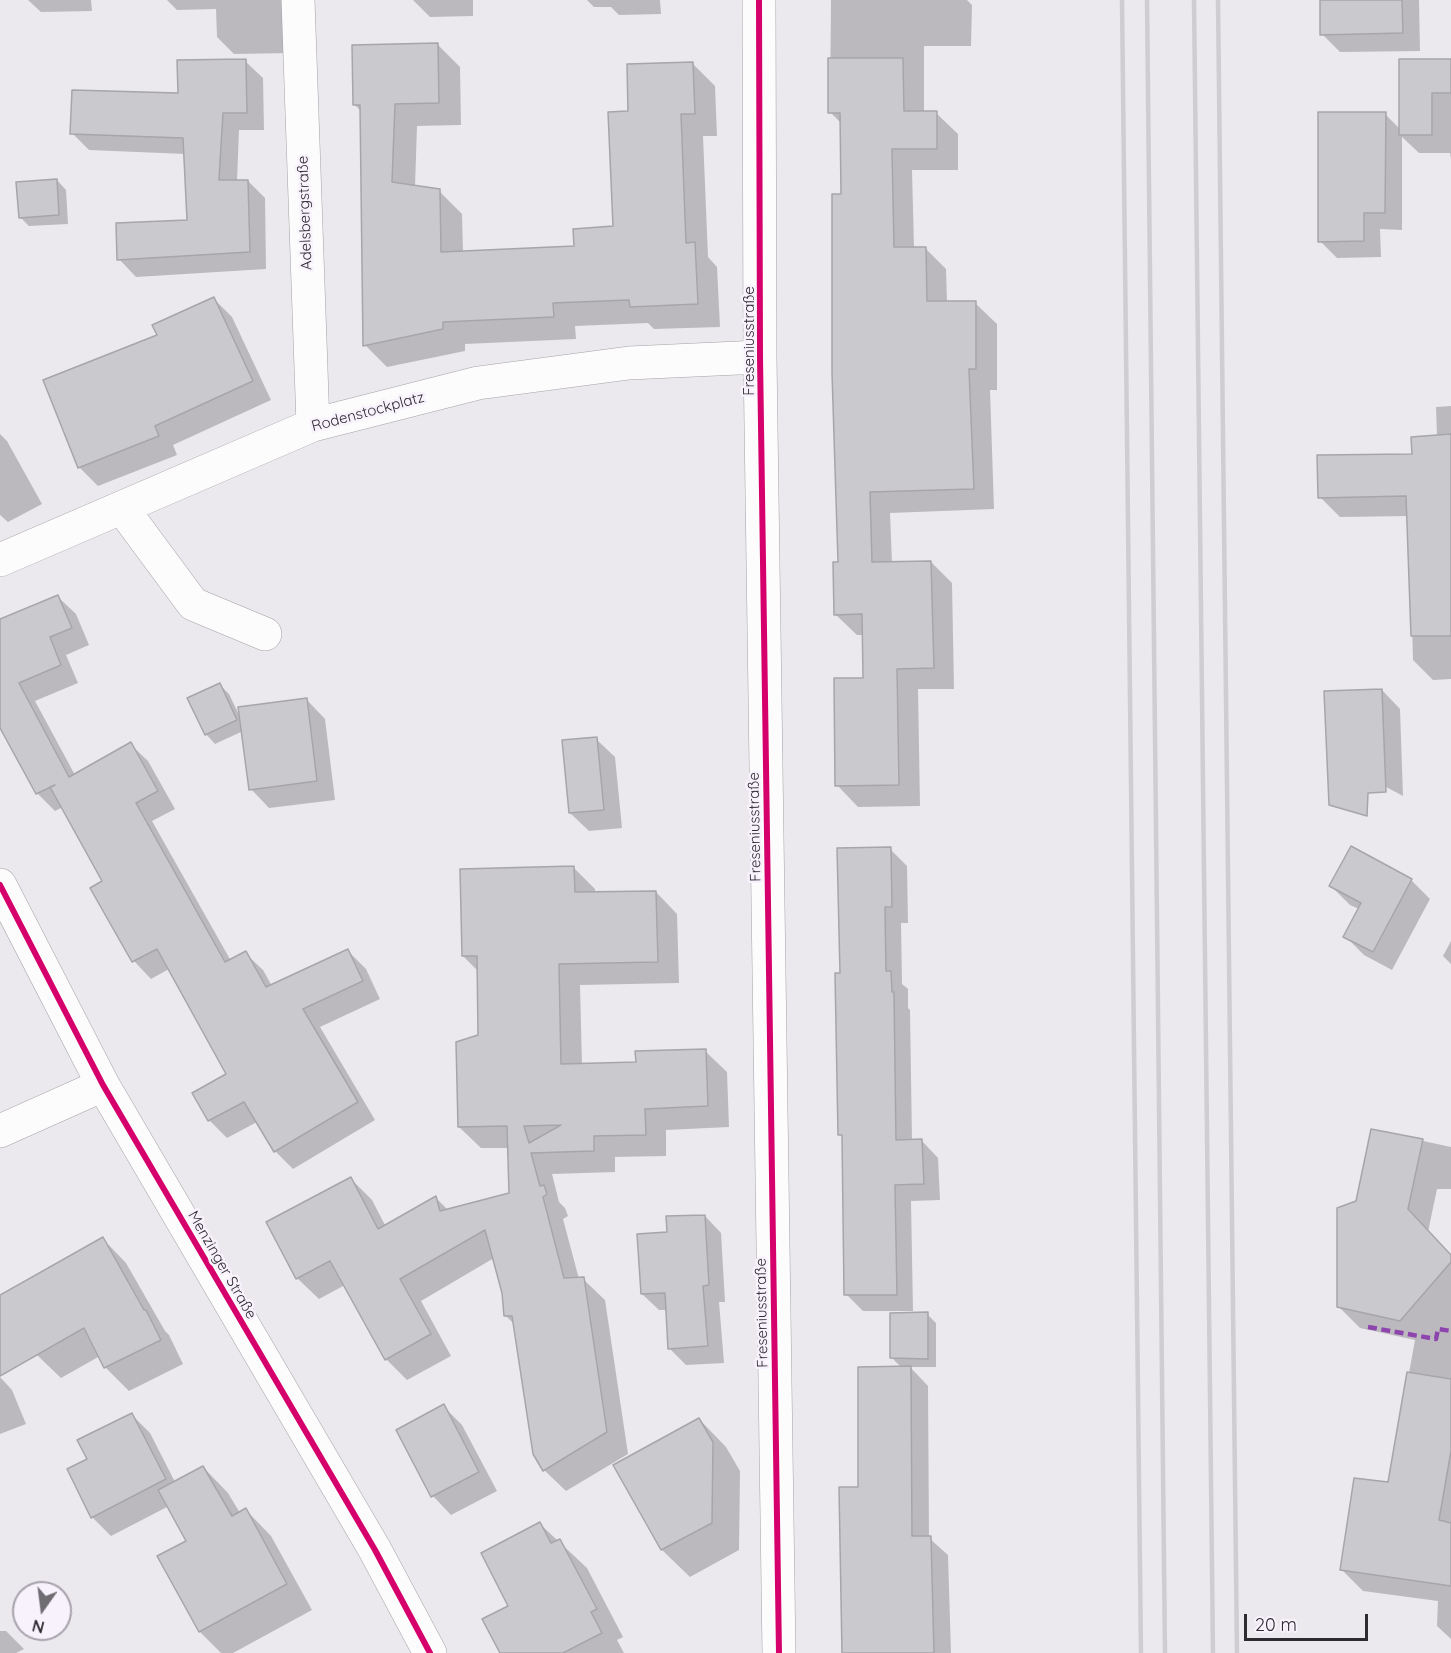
<!DOCTYPE html>
<meta charset="utf-8">
<style>
body{margin:0}
#map{position:relative;width:1451px;height:1653px;overflow:hidden;background:#ebe8ee;font-family:Quicksand,sans-serif}
canvas{display:block}
.north{position:absolute;left:12px;top:1581px;width:60px;height:60px;box-sizing:border-box;background:#f8f2fd;border:2px solid #a7a2ab;border-radius:50%;rotate:194deg;font-size:16px;font-weight:700;line-height:24px;text-align:center;color:#2e2b30}
.north::after{content:'';display:block;margin:auto;width:21px;height:27px;background:#706d72;clip-path:polygon(50% 0,100% 100%,50% 72%,0 100%)}
.scale{position:absolute;left:1244px;top:1614px;width:124px;height:27px;box-sizing:border-box;border:3px solid #2e2b30;border-top:0;padding-left:8px;font-size:18px;line-height:21px;white-space:nowrap;color:#2e2b30;-webkit-text-stroke:4px #f8f2fd;paint-order:stroke}
</style>
<div id="map">
<canvas width="1451" height="1653"></canvas>
<div class="north">N</div>
<div class="scale">20 m</div>
</div>
<script>
const ctx = document.querySelector('canvas').getContext('2d');
ctx.lineJoin = 'round';
function paint(path, color) { ctx.fillStyle = color; ctx.fill(path, 'evenodd'); }
const toPath = rows => new Path2D(rows.map(r => 'M' + r).join(''));
function strokePath(path, color, width, dash) { ctx.strokeStyle = color; ctx.lineWidth = width; ctx.lineCap = dash ? 'butt' : 'round'; ctx.setLineDash(dash || []); ctx.stroke(path); }
function label(font, color, halo, rows, align = 'center') {
  ctx.font = font + ' Quicksand,sans-serif'; ctx.lineWidth = 5; ctx.setLineDash([]); ctx.textBaseline = 'middle'; ctx.strokeStyle = halo; ctx.fillStyle = color; for (const [text, x, y, turn = 0] of rows) {
    ctx.save(); ctx.translate(x, y); ctx.rotate((+turn || 0) * Math.PI / 180); ctx.textAlign = isNaN(turn) ? turn : align; if (halo) ctx.strokeText(text, 0, 0); ctx.fillText(text, 0, 0); ctx.restore();
  }
}
const shadow = toPath([
 [28,0,91,0,92,11,41,12],
 [167,0,291,0,292,53,234,54,217,37,216,9,177,10],
 [413,0,473,0,473,16,430,17],
 [587,0,660,0,661,14,619,15,611,7,594,7],
 [831,0,967,0,972,5,971,46,924,46,924,113,936,113,958,134,958,170,912,170,914,248,925,248,946,269,947,302,975,303,997,324,997,390,990,390,994,509,890,513,892,563,931,562,952,583,954,689,918,689,920,806,858,807,837,785,865,679,864,635,857,635,835,614,839,564,842,195,842,124,830,112],
 [1321,0,1419,0,1420,51,1340,52,1322,34],
 [438,45,460,67,461,125,417,126,415,187,439,191,462,214,463,253,576,248,615,228,630,113,692,63,715,86,717,136,703,136,708,257,717,267,720,327,654,329,648,323,575,326,576,339,465,344,465,351,387,367,365,345,361,111,355,105],
 [1451,60,1451,159,1450,153,1419,153,1402,137,1402,230,1380,229,1381,257,1337,258,1320,241,1385,114,1400,129],
 [245,61,263,78,264,130,239,130,237,181,248,181,265,198,266,269,136,277,119,259,188,221,186,154,89,150,72,133,179,95],
 [57,180,66,190,68,224,29,226,20,217],
 [214,299,232,317,271,400,173,445,177,455,98,486,79,467,159,336],
 [1451,406,1451,679,1433,680,1413,660,1409,516,1340,517,1320,497,1414,456,1437,436,1436,407],
 [0,434,7,441,42,504,8,522,0,515],
 [58,597,76,614,89,645,66,655,78,683,35,701,75,775,130,744,148,761,175,809,152,821,231,961,245,953,263,970,272,986,348,951,366,969,380,999,320,1027,375,1120,293,1169,275,1151,257,1122,227,1138,209,1120,194,1093,228,1075,169,969,151,979,134,961,92,888,104,882,63,807,55,811,37,793,0,724,0,621],
 [220,685,229,694,241,719,307,700,325,719,335,800,269,808,251,789,243,731,215,744,206,734],
 [1382,690,1400,709,1403,796,1347,766],
 [596,739,615,757,622,828,589,831,570,813],
 [890,849,907,866,908,923,901,923,902,984,908,989,908,1008,910,1010,912,1141,922,1141,938,1158,940,1200,911,1201,913,1311,863,1311,846,1294,843,1138,840,1134,841,974],
 [573,867,595,889,595,894,656,892,677,914,679,983,580,985,582,1065,637,1063,705,1051,727,1072,729,1127,666,1130,666,1156,615,1157,615,1172,552,1174,559,1202,565,1208,568,1216,563,1219,579,1279,583,1279,605,1300,628,1454,566,1491,544,1470,515,1325,506,1316,503,1293,494,1258,421,1301,451,1356,407,1380,386,1359,345,1285,319,1299,297,1278,351,1179,372,1200,386,1227,436,1198,449,1211,511,1195,509,1148,481,1148,459,1127,480,1037,478,971,463,956],
 [1411,880,1430,899,1392,970,1364,955,1345,936,1359,909,1350,905,1331,886],
 [1451,941,1451,964,1443,956],
 [1372,1130,1451,1147,1451,1189,1437,1189,1428,1232,1450,1254,1451,1253,1451,1639,1437,1626,1438,1601,1363,1591,1342,1570,1389,1484,1415,1340,1360,1328,1338,1306],
 [705,1216,721,1233,725,1302,719,1302,724,1363,686,1365,669,1348,667,1310,659,1310,642,1294,669,1234],
 [103,1239,126,1263,165,1331,169,1335,183,1364,129,1391,105,1367,100,1356,61,1378,37,1355],
 [927,1314,936,1323,936,1367,910,1367,928,1386,929,1538,948,1555,951,1653,844,1653,859,1488,902,1368,892,1358],
 [0,1377,12,1390,26,1424,0,1434],
 [443,1406,462,1425,497,1491,451,1515,433,1496],
 [132,1415,150,1433,175,1482,203,1467,228,1493,240,1513,246,1510,271,1536,312,1610,233,1653,221,1653,200,1632,188,1541,169,1506,111,1536,92,1517,89,1460],
 [699,1419,726,1447,740,1471,739,1550,690,1577,662,1550,615,1465],
 [540,1524,587,1568,623,1637,617,1640,624,1653,502,1653,510,1606],
 [0,1631,6,1631,24,1649,16,1653,0,1653]
]);
const building = toPath([
 [1320,0,1402,0,1403,33,1320,35,1320,0],
 [438,43,439,103,395,104,392,182,440,189,441,252,574,246,573,229,613,226,608,112,628,111,627,64,693,62,695,114,681,114,686,243,695,242,698,304,630,307,629,300,553,303,554,317,443,322,443,329,363,346,360,105,353,105,352,45,438,43],
 [828,58,903,58,904,111,937,111,937,149,892,149,894,247,926,247,927,301,976,301,976,369,969,369,974,489,870,492,872,562,931,561,934,668,897,669,899,785,835,786,834,678,863,678,862,614,834,615,833,562,838,562,832,373,832,194,841,194,840,113,828,113,828,58],
 [246,59,247,113,223,113,219,180,248,180,250,252,117,260,116,223,187,220,183,138,70,134,72,90,178,93,177,60,246,59],
 [1399,59,1451,59,1451,93,1432,93,1432,135,1399,135,1399,59],
 [1318,112,1386,112,1385,213,1364,213,1364,241,1318,242,1318,112],
 [57,179,59,215,19,218,16,182,57,179],
 [214,297,253,381,155,426,159,436,78,468,43,380,157,335,152,325,214,297],
 [1451,434,1451,636,1411,636,1406,496,1318,498,1317,455,1412,454,1411,437,1451,434],
 [58,595,72,628,50,637,61,665,19,683,69,777,131,742,158,791,136,803,225,962,246,951,266,987,348,949,363,981,303,1009,358,1102,274,1152,244,1102,208,1121,192,1093,226,1074,157,949,132,962,90,888,102,881,50,787,55,785,36,794,0,728,0,619,58,595],
 [220,683,237,720,205,735,187,698,220,683],
 [1382,689,1386,792,1368,793,1367,816,1329,805,1324,691,1382,689],
 [307,698,317,781,249,790,238,707,307,698],
 [597,737,604,810,569,813,562,740,597,737],
 [1351,846,1412,879,1373,952,1343,937,1361,903,1329,886,1351,846],
 [891,847,892,907,885,907,886,971,891,971,892,992,894,992,896,1140,922,1139,924,1184,895,1185,897,1295,844,1295,842,1135,838,1135,835,973,840,973,837,848,891,847],
 [574,866,575,892,656,891,658,962,559,964,561,1064,636,1062,635,1051,706,1049,708,1106,645,1109,646,1135,594,1136,594,1151,531,1153,540,1186,544,1185,547,1194,543,1197,564,1278,584,1277,607,1432,543,1471,533,1454,512,1316,504,1316,502,1293,485,1230,400,1279,431,1334,385,1360,330,1261,296,1279,266,1222,351,1177,378,1229,436,1196,440,1211,509,1193,507,1126,458,1127,456,1042,478,1035,477,956,462,956,460,869,574,866],
 [561,1125,529,1143,524,1126,561,1125],
 [1371,1129,1423,1139,1408,1209,1451,1255,1451,1262,1400,1321,1337,1307,1337,1208,1356,1201,1371,1129],
 [705,1215,709,1285,703,1286,708,1346,668,1349,665,1293,641,1294,637,1234,667,1232,666,1216,705,1215],
 [103,1237,144,1310,146,1310,161,1340,104,1368,84,1328,0,1376,0,1295,103,1237],
 [928,1312,928,1359,890,1358,890,1313,928,1312],
 [911,1366,912,1536,931,1536,934,1653,842,1653,839,1487,858,1487,858,1367,911,1366],
 [1407,1372,1451,1379,1451,1451,1439,1520,1451,1523,1451,1586,1340,1570,1354,1478,1388,1482,1407,1372],
 [444,1404,479,1472,431,1497,396,1430,444,1404],
 [132,1413,166,1479,91,1518,67,1469,87,1459,77,1440,132,1413],
 [699,1418,713,1442,712,1523,661,1550,613,1465,699,1418],
 [203,1466,232,1516,246,1508,287,1584,199,1632,157,1556,186,1541,158,1490,203,1466],
 [540,1522,551,1543,560,1539,597,1609,591,1612,602,1633,563,1653,500,1653,482,1619,508,1606,481,1553,540,1522]
]);
const minor = toPath([
 [298,0,313,425],
 [759,0,760,357,779,1653],
 [122,508,193,604,265,634],
 [0,560,313,425,478,383,629,363,760,357],
 [0,885,103,1085,375,1550,430,1653],
 [0,1131,103,1085]
]);
const rail = toPath([
 [1122,0,1141,1653],
 [1147,0,1165,1653],
 [1194,0,1213,1653],
 [1218,0,1237,1653]
]);
const quiet = toPath([
 [1368,1327,1436,1339,1438,1329,1451,1331]
]);
const cycleway = toPath([
 [759,0,760,357,779,1653],
 [0,885,103,1085,375,1550,430,1653]
]);
const streetNames = [
 ["Adelsbergstraße",305,213,-92],
 ["Freseniusstraße",749,341,-90],
 ["Rodenstockplatz",368,412,-15],
 ["Freseniusstraße",755,827,-91],
 ["Menzinger Straße",222,1265,60],
 ["Freseniusstraße",762,1313,-91]
];
paint(shadow, '#0003');
paint(building, '#cac9ce');
strokePath(building, '#a6a5aa', 1.5);
strokePath(minor, '#a4a2a6', 34);
strokePath(minor, '#fcfcfc', 33);
strokePath(rail, '#cecdcf', 4.5);
strokePath(quiet, '#8e44ad', 4.5, [9, 4.5]);
strokePath(cycleway, '#d6006c', 6);
label('15px', '#2e2b30', '#f8f2fd', streetNames);
</script>
